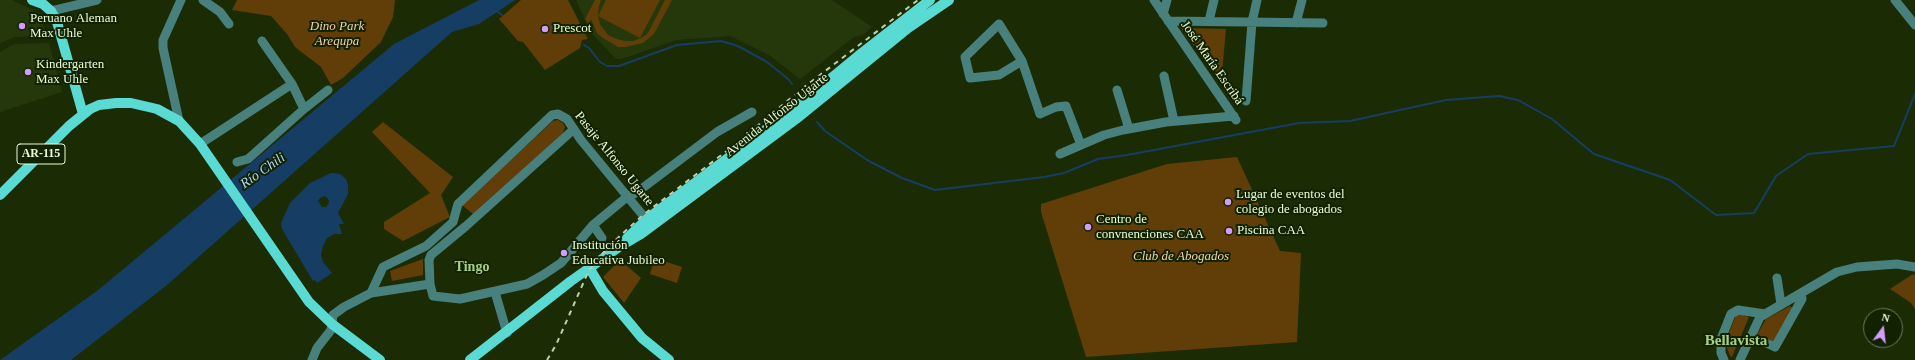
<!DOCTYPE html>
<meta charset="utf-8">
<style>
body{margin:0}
#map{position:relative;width:1915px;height:360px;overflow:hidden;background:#1b2c05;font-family:Georgia,serif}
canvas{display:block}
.north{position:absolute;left:1863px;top:308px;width:40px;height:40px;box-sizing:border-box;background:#122200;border:1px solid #687a56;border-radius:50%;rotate:15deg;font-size:11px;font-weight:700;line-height:16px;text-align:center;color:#e9fdd7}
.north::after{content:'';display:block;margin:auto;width:14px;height:18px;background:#d49cfc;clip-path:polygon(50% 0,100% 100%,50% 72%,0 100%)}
</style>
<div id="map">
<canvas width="1915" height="360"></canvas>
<div class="north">N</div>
</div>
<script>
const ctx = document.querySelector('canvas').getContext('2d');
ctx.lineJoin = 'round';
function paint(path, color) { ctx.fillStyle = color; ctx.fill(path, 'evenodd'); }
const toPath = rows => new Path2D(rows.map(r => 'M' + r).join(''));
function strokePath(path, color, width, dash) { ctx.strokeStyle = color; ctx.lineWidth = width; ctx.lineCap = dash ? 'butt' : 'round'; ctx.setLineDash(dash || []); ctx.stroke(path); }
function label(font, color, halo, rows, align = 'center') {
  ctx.font = font + ' Georgia,serif'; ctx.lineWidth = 4; ctx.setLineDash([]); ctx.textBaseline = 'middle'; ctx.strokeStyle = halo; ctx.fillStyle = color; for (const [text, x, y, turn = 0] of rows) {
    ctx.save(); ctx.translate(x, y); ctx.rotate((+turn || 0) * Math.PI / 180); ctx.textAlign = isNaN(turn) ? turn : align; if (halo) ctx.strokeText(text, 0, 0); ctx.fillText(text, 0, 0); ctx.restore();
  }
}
const built = toPath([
 [0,0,12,0,33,10,40,17,47,35,15,37,0,43],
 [576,0,832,0,872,27,863,35,854,37,800,79,769,55,730,36,676,40,622,59,616,59,591,33],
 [49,43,62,92,0,112,0,52,14,44]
]);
const green = toPath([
 [237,0,395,0,393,17,381,42,343,78,331,85,321,67,295,47,287,34,271,16,232,10],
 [521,0,568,0,588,39,582,40,580,48,545,70,523,42,518,41,499,19],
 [595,0,601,0,599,6,598,16,606,0,660,0,640,38,598,16,600,24,608,35,617,39,625,41,633,41,641,38,646,35,649,31,665,0,672,0,654,34,643,43,626,47,618,47,603,38,597,33,591,19,588,24,585,19],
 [1181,28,1226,29,1221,84],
 [558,120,563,123,565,127,563,133,474,215,462,205,553,121],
 [383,122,453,177,441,195,450,217,403,241,384,229,384,222,430,193,372,132],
 [1237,157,1280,251,1301,253,1297,342,1086,357,1041,212,1041,204,1167,164],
 [655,258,682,267,677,283,650,274],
 [423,259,423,275,392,281,390,271],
 [620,260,641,278,624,303,603,277],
 [1913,274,1915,275,1915,309,1911,303,1890,289],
 [1790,306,1793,308,1775,343,1757,335,1766,319],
 [1737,313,1749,317,1732,357,1730,356,1725,342]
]);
const water = toPath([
 [479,0,515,0,479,24,452,32,167,285,71,360,0,360,97,291,394,44],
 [331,173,340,174,346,179,348,185,348,194,338,213,344,224,339,224,342,234,334,234,327,238,323,246,321,255,323,262,332,273,317,283,315,280,313,281,282,229,281,223,290,203,310,183],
 [325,196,329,200,329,203,326,207,322,207,318,201,320,198]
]);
const stream = toPath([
 [497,11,502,15],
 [584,45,589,48,600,62,607,66,619,66,677,45,721,41,738,46,767,62,788,79,792,84],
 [817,122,825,131,867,160,902,178,935,190,1044,177,1064,173,1098,159,1127,155,1299,123,1350,121,1446,100,1499,96,1518,100,1552,119,1594,154,1670,180,1716,215,1754,213,1776,176,1808,154,1894,146,1915,94]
]);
const minor = toPath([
 [203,0,220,12,229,24],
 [1154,0,1236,120],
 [1895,0,1915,25],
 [51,11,97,0],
 [1163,14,1167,0],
 [1168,21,1323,23],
 [1209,21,1214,0],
 [1296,23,1302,0],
 [262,41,292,84,304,109],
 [1022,61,999,75,970,78,965,57,999,24,1022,61,1040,114,1056,107,1066,106,1081,145],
 [1164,76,1174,121],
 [1117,90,1129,129],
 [1246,101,1252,22,1257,0],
 [179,121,163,48,163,40,181,0],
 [574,129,466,226,431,255,429,260,430,284,433,296,460,299,527,284,543,275,561,263,593,225,628,196,636,193,717,132,752,112],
 [200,144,292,84],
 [1060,154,1104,135,1123,130,1166,122,1234,116],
 [237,162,248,159,304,109,328,90],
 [593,225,602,238],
 [1777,278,1781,304],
 [495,292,507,333],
 [371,293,383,267,426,246,453,222,458,204,552,115,558,114,567,119,581,140,650,224],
 [1764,342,1775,347,1802,299,1801,294],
 [312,360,317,348,331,330,333,315,344,307,371,293,430,284],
 [1724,360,1721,353,1721,339,1731,314,1738,310,1765,314],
 [1740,360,1760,317,1837,272,1857,267,1897,264,1915,267]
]);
const major = toPath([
 [32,0,43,4,51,11,57,22,83,114],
 [0,195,69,126,90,109,99,105,116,103,131,103,157,109,179,121,200,144,309,302,332,324,380,360],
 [627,238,647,219,801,103,858,56,930,0],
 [590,269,603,291,642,338,669,360],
 [470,360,571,281,619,247,641,234,796,119,908,28,949,0]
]);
const rail = toPath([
 [547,360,556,345,589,270,609,246,643,215,728,150,803,88,918,0]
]);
const markers = [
 [22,26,4,"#d49cfc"],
 [545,29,4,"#d49cfc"],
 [28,72,4,"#d49cfc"],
 [1228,202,4,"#d49cfc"],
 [1088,227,4,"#d49cfc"],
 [1229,231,4,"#d49cfc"],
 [564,253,4,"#d49cfc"]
];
const shields = [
 [41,154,48]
];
const shieldNames = [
 ["AR-115",41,154]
];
const poiNames = [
 ["Peruano Aleman",30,19],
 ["Max Uhle",30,34],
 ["Prescot",553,29],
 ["Kindergarten",36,65],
 ["Max Uhle",36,80],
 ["Lugar de eventos del",1236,195],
 ["colegio de abogados",1236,210],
 ["Centro de",1096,220],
 ["convnenciones CAA",1096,235],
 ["Piscina CAA",1237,231],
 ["Institución",572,246],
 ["Educativa Jubileo",572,261]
];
const parkNames = [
 ["Dino Park",337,27],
 ["Arequpa",337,42],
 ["Club de Abogados",1181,257]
];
const streetNames = [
 ["José María Escribá",1212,63,55],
 ["Avenida Alfonso Ugarte",777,115,-38],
 ["Pasaje Alfonso Ugarte",614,159,51]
];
const waterNames = [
 ["Río Chili",263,171,-35]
];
const neighbourhoodNames = [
 ["Tingo",472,267]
];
const quarterNames = [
 ["Bellavista",1736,341]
];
paint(built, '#25380c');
paint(green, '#613d07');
paint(water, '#163e65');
strokePath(stream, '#163e65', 2);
strokePath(minor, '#47807c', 9);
strokePath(major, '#59dad3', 10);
strokePath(rail, '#bdd1ab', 2, [5, 5]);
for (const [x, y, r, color] of markers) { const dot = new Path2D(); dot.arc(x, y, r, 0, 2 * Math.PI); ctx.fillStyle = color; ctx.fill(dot); strokePath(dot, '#122200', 1.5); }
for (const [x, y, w] of shields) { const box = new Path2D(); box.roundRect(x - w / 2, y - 10, w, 20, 3); ctx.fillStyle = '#122200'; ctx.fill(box); strokePath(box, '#e9fdd7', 1); }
label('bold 12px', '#e9fdd7', null, shieldNames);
label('13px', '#e9fdd7', '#122200', poiNames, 'left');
label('italic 13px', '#f3d0a9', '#122200', parkNames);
label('13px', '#e9fdd7', '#122200', streetNames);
label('italic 14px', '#b4d8fe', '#122200', waterNames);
label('bold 14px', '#a9cf84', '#122200', neighbourhoodNames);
label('bold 15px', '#a9cf84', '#122200', quarterNames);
</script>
